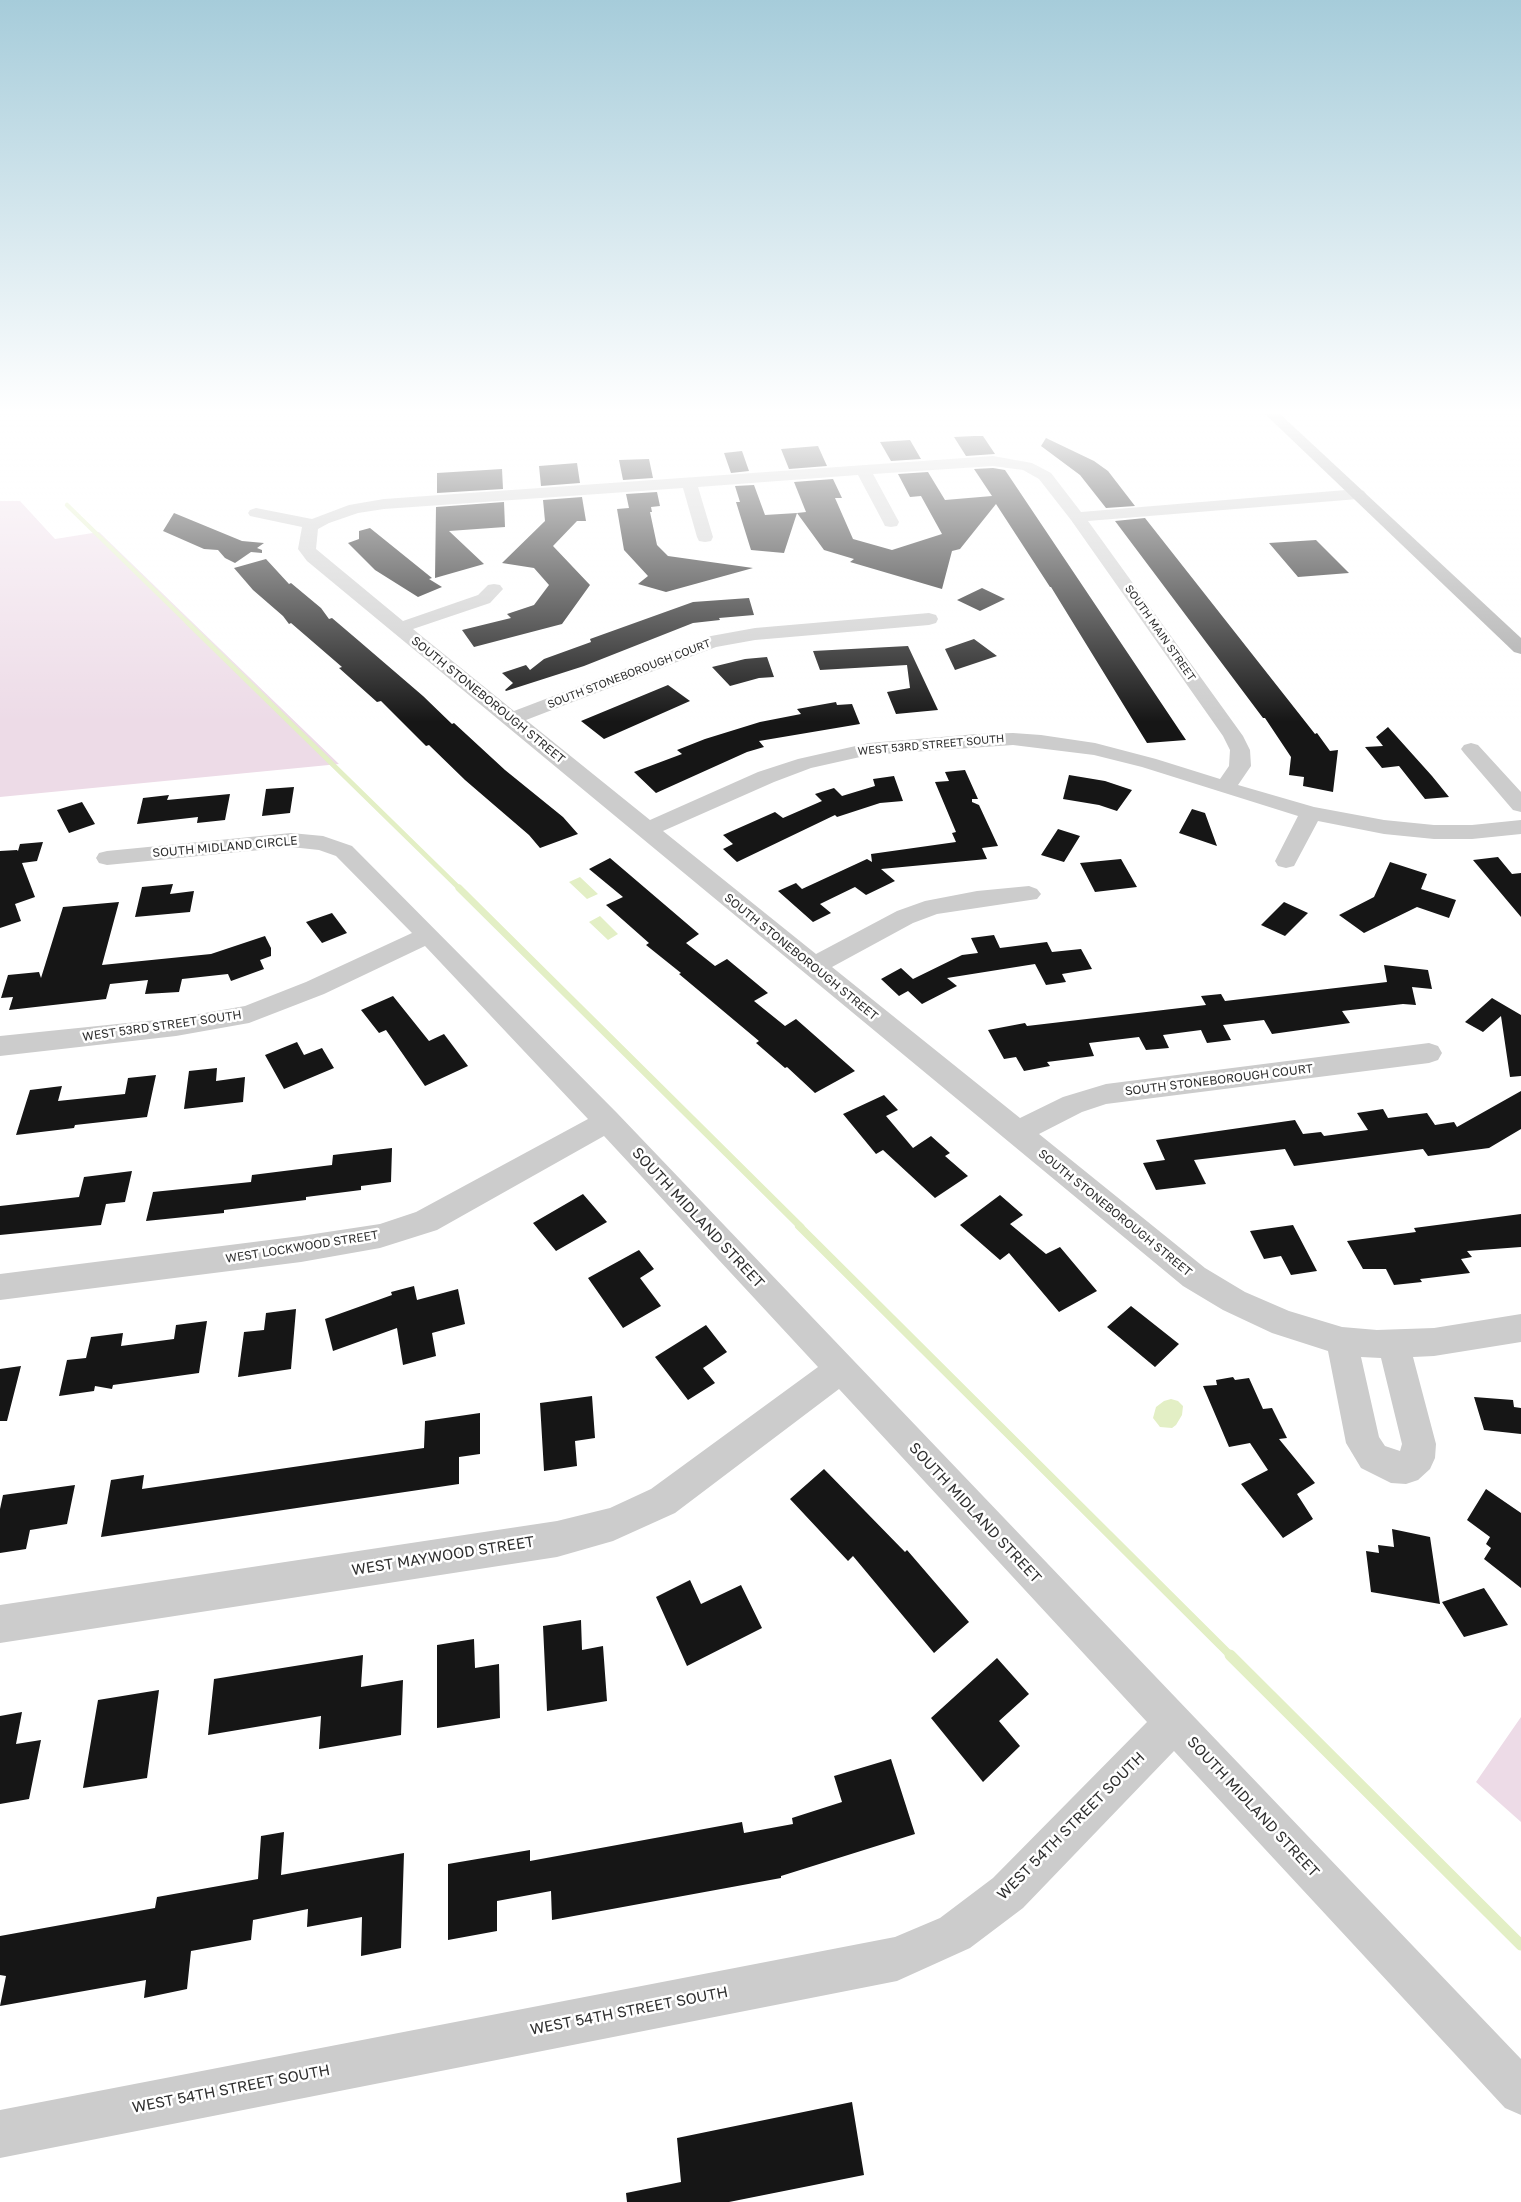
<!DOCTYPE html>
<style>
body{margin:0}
canvas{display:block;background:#fff}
</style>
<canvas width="1521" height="2202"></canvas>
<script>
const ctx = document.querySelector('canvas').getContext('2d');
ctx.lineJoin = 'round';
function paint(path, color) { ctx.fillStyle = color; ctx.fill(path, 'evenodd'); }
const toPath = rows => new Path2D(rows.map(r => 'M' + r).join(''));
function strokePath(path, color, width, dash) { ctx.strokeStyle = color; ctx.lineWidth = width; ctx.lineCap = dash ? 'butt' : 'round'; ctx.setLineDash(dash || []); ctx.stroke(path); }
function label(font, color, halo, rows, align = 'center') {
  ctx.font = font + ' "Golos Text",sans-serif'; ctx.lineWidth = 5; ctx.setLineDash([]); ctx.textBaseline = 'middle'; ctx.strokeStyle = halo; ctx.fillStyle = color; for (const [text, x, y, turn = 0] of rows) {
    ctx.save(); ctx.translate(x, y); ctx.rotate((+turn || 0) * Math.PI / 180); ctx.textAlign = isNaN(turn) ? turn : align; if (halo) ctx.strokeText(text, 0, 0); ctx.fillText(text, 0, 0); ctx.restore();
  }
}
const green = toPath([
 [0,501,20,501,55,539,99,532,339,764,0,797],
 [1521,1717,1521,1822,1476,1782]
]);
const water = toPath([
 [580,877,598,894,587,899,569,882],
 [600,916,618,934,608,940,589,922],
 [1171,1399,1178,1401,1183,1406,1182,1415,1176,1425,1172,1428,1160,1427,1153,1418,1156,1407,1164,1401]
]);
const streamFar4 = toPath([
 [67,505,188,623]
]);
const streamFar3 = toPath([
 [187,622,460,889]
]);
const streamFar2 = toPath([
 [459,888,801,1227]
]);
const streamFar1 = toPath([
 [799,1226,1231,1656]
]);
const stream = toPath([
 [1230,1655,1521,1945]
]);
const building = toPath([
 [974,436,983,436,995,454,966,456,954,437],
 [1046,438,1094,461,1108,471,1135,506,1106,508,1080,475,1041,446],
 [910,440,921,459,891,461,880,442],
 [818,446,827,466,789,469,781,449],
 [742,451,749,471,731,473,724,453],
 [649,459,653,478,623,480,619,460],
 [577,463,580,483,541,486,539,466],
 [993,468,1005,470,1186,740,1147,743,1051,587,1050,587,996,504,960,549,952,551,942,589,850,562,854,559,824,550,797,513,806,512,794,482,833,479,842,498,835,498,853,539,892,550,942,534,921,496,910,497,898,474,928,472,945,500,992,496,974,469],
 [502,469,503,489,437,493,437,473],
 [754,485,765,515,797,513,784,553,751,550,736,502,740,502,735,486],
 [657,492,660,506,651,507,652,512,650,512,657,545,668,556,753,568,666,592,638,584,648,576,624,550,617,509,629,508,626,494],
 [582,497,586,521,577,521,553,546,590,585,562,624,474,647,462,630,511,618,507,614,534,605,549,585,534,568,502,563,545,521,543,500],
 [504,502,505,527,449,531,484,564,435,578,436,507],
 [174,513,242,541,264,543,257,548,262,550,262,553,251,552,235,563,225,558,218,550,204,549,163,531],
 [1145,518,1315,734,1317,733,1330,751,1338,750,1333,792,1303,786,1304,777,1289,775,1291,757,1265,718,1263,718,1115,521],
 [370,528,432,578,429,579,442,587,418,597,375,570,348,543,359,539,359,531],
 [1316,540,1349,573,1298,577,1269,543],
 [266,559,289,584,291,583,321,608,329,619,332,618,359,641,423,696,452,724,454,723,505,770,563,817,578,834,540,848,529,835,465,780,429,745,426,746,381,701,377,702,339,668,342,667,291,623,289,624,283,616,253,590,234,568],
 [982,588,1005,599,980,611,957,600],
 [749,598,754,615,719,618,720,620,693,623,584,666,506,691,505,690,513,683,502,673,526,665,530,670,544,659,591,642,590,639,693,602],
 [974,639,997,656,955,670,945,649],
 [908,646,938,710,896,714,887,692,910,688,907,665,820,670,813,651],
 [767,657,774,677,759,678,730,686,712,667,745,659],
 [668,685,690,701,604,739,581,721],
 [836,702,837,705,852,704,860,724,759,741,764,747,747,752,656,793,634,772,682,754,677,750,705,739,760,722,801,714,797,709],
 [1388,727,1432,776,1449,797,1425,799,1399,766,1382,768,1365,747,1383,746,1376,737],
 [965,770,978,799,972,799,972,802,979,805,998,846,982,848,987,859,881,869,895,881,866,895,855,887,820,904,831,913,813,922,778,891,796,883,802,889,867,859,872,862,871,854,956,842,952,833,956,832,935,782,949,781,945,772],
 [1069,775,1105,781,1132,790,1117,811,1099,805,1063,799],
 [894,776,903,801,880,803,837,817,835,815,737,862,723,849,733,844,723,835,775,812,783,818,822,801,815,794,834,788,842,796,875,786,873,779],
 [294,787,290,813,262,816,266,789],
 [230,794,225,820,197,823,198,817,137,824,143,798,169,795,167,800],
 [82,802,95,824,69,833,57,810],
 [1192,809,1205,813,1217,846,1179,833],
 [1058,829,1080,836,1064,862,1041,855],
 [43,842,37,861,22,863,35,897,15,904,21,921,0,928,0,851,17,850,18,851,20,844],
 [1498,857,1512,874,1521,873,1521,917,1473,860],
 [610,858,699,934,686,943,715,966,727,959,768,993,754,1001,785,1026,796,1019,855,1071,815,1093,787,1067,785,1068,756,1043,759,1041,679,974,681,973,646,945,649,943,606,905,623,897,589,869],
 [1121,859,1137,887,1095,892,1080,863],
 [1390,862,1427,874,1421,889,1456,900,1449,918,1417,907,1364,933,1339,915,1374,897],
 [173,884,170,894,194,891,190,912,135,917,142,887],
 [119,902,102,965,211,954,265,936,271,948,271,956,260,960,264,969,231,981,228,974,182,979,179,992,145,994,148,980,110,984,106,999,9,1010,13,997,1,998,8,975,39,972,41,978,63,907],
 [1284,902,1308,913,1285,936,1261,925],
 [332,913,347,933,322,943,306,922],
 [994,935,1000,948,1047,942,1052,952,1081,949,1092,969,1062,974,1066,982,1046,985,1035,964,947,978,957,986,922,1004,908,991,899,996,881,979,901,968,913,979,962,955,978,953,971,938],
 [1384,965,1428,970,1432,989,1412,987,1416,1005,1403,1004,1342,1011,1350,1023,1272,1034,1264,1020,1223,1025,1231,1040,1207,1043,1201,1030,1163,1035,1169,1048,1146,1050,1139,1037,1089,1043,1094,1056,1047,1062,1050,1066,1024,1071,1016,1057,1004,1059,988,1030,1025,1023,1027,1026,1206,1005,1201,996,1221,994,1225,1001,1387,982],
 [393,996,429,1041,444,1034,468,1066,425,1086,386,1030,379,1033,361,1010],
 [1492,998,1521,1015,1521,1076,1510,1077,1501,1016,1483,1032,1465,1022],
 [297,1042,304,1055,322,1048,334,1068,284,1089,265,1055],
 [217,1068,216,1081,245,1077,243,1102,184,1109,189,1071],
 [156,1075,147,1117,75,1125,74,1128,16,1135,30,1090,62,1086,58,1101,125,1094,128,1078],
 [1521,1091,1521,1129,1489,1148,1428,1156,1423,1149,1294,1166,1285,1149,1194,1160,1206,1184,1156,1190,1143,1163,1165,1160,1156,1140,1295,1120,1303,1134,1321,1132,1324,1136,1368,1130,1357,1113,1383,1109,1388,1118,1427,1113,1435,1125,1454,1122,1457,1127],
 [884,1095,898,1110,886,1116,913,1148,931,1136,950,1153,945,1156,968,1176,935,1198,883,1150,876,1154,843,1114],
 [392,1148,391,1182,361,1186,361,1190,306,1197,306,1200,224,1210,224,1213,146,1221,153,1192,251,1182,252,1175,332,1165,333,1155],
 [132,1171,125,1202,106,1204,101,1225,0,1235,0,1206,79,1197,84,1177],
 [583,1194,607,1222,556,1251,533,1223],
 [1000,1195,1023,1215,1010,1224,1046,1254,1060,1247,1097,1291,1059,1312,1009,1253,1000,1260,960,1225],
 [1521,1214,1521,1247,1467,1251,1472,1257,1461,1259,1470,1273,1420,1279,1422,1282,1394,1285,1386,1269,1363,1269,1347,1241,1416,1232,1414,1228],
 [1293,1225,1317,1271,1291,1275,1281,1256,1264,1259,1250,1231],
 [639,1250,654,1269,640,1278,661,1306,623,1328,588,1278],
 [414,1286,417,1300,458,1289,465,1324,432,1333,436,1356,403,1365,397,1328,333,1351,325,1319,392,1295,391,1292],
 [1131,1306,1179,1344,1155,1367,1107,1327],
 [296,1309,291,1369,238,1377,244,1332,264,1330,266,1313],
 [207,1321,199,1373,113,1385,112,1389,95,1386,94,1391,59,1396,67,1360,86,1358,91,1337,123,1333,121,1346,174,1339,176,1325],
 [706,1325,727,1352,703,1368,715,1383,688,1400,655,1357],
 [21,1366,7,1421,0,1421,0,1369],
 [1233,1377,1235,1380,1249,1378,1263,1409,1272,1408,1287,1438,1279,1439,1315,1483,1297,1494,1313,1519,1283,1538,1241,1484,1268,1470,1250,1443,1229,1447,1203,1386,1217,1385,1216,1380],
 [592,1396,595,1438,575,1441,577,1466,544,1471,540,1403],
 [1474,1397,1513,1400,1514,1407,1521,1408,1521,1434,1484,1430],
 [480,1413,480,1454,459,1457,459,1484,101,1537,111,1480,144,1475,142,1489,424,1448,425,1421],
 [824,1469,905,1552,907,1550,969,1622,934,1653,853,1556,848,1561,790,1499],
 [75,1485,67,1524,30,1530,26,1549,0,1553,0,1509,3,1495],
 [1486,1489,1521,1513,1521,1588,1484,1559,1491,1548,1486,1544,1490,1537,1467,1520],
 [1392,1529,1430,1537,1440,1604,1371,1592,1366,1551,1379,1553,1378,1545,1394,1547],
 [690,1580,701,1604,741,1585,762,1628,687,1666,656,1597],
 [1484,1588,1508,1625,1464,1637,1442,1602],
 [581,1620,582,1650,603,1646,607,1701,547,1711,543,1626],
 [474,1639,475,1668,499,1664,500,1718,437,1728,437,1645],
 [363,1655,361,1687,403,1680,401,1735,319,1749,321,1716,208,1735,214,1679],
 [997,1658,1029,1694,999,1721,1020,1746,983,1782,931,1718],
 [159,1690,147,1778,83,1788,98,1700],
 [22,1712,16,1744,41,1740,29,1799,0,1804,0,1716],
 [891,1759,915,1834,781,1876,781,1878,552,1920,551,1891,497,1901,497,1931,448,1940,448,1864,530,1850,530,1861,742,1822,744,1833,793,1824,792,1818,842,1802,834,1776],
 [284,1832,281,1875,404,1853,401,1948,361,1956,362,1917,307,1927,308,1909,253,1920,251,1940,191,1951,187,1989,144,1998,146,1980,0,2006,6,1976,0,1975,0,1936,155,1908,157,1897,258,1879,261,1836],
 [852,2102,864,2175,729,2202,627,2202,626,2193,681,2182,677,2138]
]);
const minor = toPath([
 [993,456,1032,463,1051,473,1081,512,1358,489,1364,491,1366,494,1364,497,1358,499,1088,521,1243,736,1250,750,1251,766,1238,785,1314,807,1384,820,1434,825,1472,825,1521,820,1521,834,1472,839,1434,839,1384,834,1318,821,1294,866,1286,868,1278,866,1275,861,1298,816,1142,767,1094,755,1013,745,869,755,811,768,774,782,663,831,816,954,897,911,925,901,977,891,1029,886,1037,889,1041,894,1037,899,937,914,913,923,832,967,1020,1118,1063,1097,1106,1084,1429,1043,1438,1046,1442,1053,1438,1060,1429,1063,1106,1104,1082,1112,1039,1134,1205,1268,1245,1292,1289,1311,1342,1327,1377,1330,1434,1328,1521,1314,1521,1342,1434,1356,1413,1357,1436,1444,1435,1458,1430,1469,1418,1480,1406,1484,1391,1483,1361,1468,1346,1443,1328,1351,1272,1333,1223,1310,1183,1286,307,561,298,549,302,527,250,516,248,513,250,510,256,508,312,519,349,505,384,499,993,456],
 [993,466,1023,470,1039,479,1071,520,1223,736,1230,750,1229,766,1220,779,1156,759,1095,743,1041,735,1013,733,977,734,869,743,798,759,758,772,650,820,526,720,716,647,755,640,929,625,936,623,938,619,936,615,929,613,755,628,711,636,514,711,413,629,490,603,503,589,500,585,494,584,488,585,478,595,403,621,316,549,318,529,329,523,358,513,384,509,683,488,697,537,699,541,705,542,711,541,713,537,698,487,858,475,883,522,885,526,891,527,897,526,899,522,873,474,993,466],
 [1361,1357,1381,1358,1402,1444,1400,1451,1385,1446,1379,1437,1361,1357],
 [1471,743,1478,745,1521,792,1521,812,1513,810,1464,753,1461,749,1464,745,1471,743],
 [291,833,323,836,352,846,617,1113,1521,2059,1521,2115,1505,2108,1174,1751,1023,1908,970,1948,897,1981,0,2158,0,2110,895,1937,940,1918,993,1878,1147,1722,839,1389,675,1513,613,1541,557,1557,0,1643,0,1605,557,1521,610,1508,651,1489,818,1367,604,1136,437,1230,380,1248,301,1262,0,1300,0,1274,301,1236,380,1224,416,1212,588,1119,425,946,324,994,249,1023,176,1036,0,1056,0,1036,176,1018,245,1006,306,982,412,933,336,856,319,850,291,847,107,865,99,863,96,858,99,853,107,851,291,833]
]);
const major = toPath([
 [1265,414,1280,414,1521,638,1521,654,1514,652,1265,414]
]);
const farStreetnames = [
 ["SOUTH MAIN STREET",1160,633,55],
 ["SOUTH STONEBOROUGH COURT",629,674,-21],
 ["WEST 53RD STREET SOUTH",931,745,-5]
];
const streetNames = [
 ["SOUTH STONEBOROUGH STREET",488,700,39],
 ["SOUTH MIDLAND CIRCLE",225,847,-5],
 ["SOUTH STONEBOROUGH STREET",801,957,39],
 ["WEST 53RD STREET SOUTH",162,1026,-8],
 ["SOUTH STONEBOROUGH COURT",1219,1080,-7],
 ["SOUTH STONEBOROUGH STREET",1115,1213,39],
 ["WEST LOCKWOOD STREET",302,1247,-9]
];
const nearStreetnames = [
 ["SOUTH MIDLAND STREET",698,1218,47],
 ["SOUTH MIDLAND STREET",975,1513,47],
 ["WEST MAYWOOD STREET",443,1556,-9],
 ["SOUTH MIDLAND STREET",1253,1807,47],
 ["WEST 54TH STREET SOUTH",1071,1826,-45],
 ["WEST 54TH STREET SOUTH",629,2011,-11],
 ["WEST 54TH STREET SOUTH",231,2089,-11]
];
paint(green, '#eddbe7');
paint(water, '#e3efc5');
strokePath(streamFar4, '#e3efc5', 4.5);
strokePath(streamFar3, '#e3efc5', 5);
strokePath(streamFar2, '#e3efc5', 7);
strokePath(streamFar1, '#e3efc5', 8);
strokePath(stream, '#e3efc5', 11);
paint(building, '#161616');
paint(minor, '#ccc');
paint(major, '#a7a7a7');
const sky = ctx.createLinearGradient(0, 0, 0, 722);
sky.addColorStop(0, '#a6ccda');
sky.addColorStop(0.57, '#fff');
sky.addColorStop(1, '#ffffff00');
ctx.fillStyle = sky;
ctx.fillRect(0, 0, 1521, 722);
label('11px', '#2f2f2f', '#fff', farStreetnames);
label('12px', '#2f2f2f', '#fff', streetNames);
label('15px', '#2f2f2f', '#fff', nearStreetnames);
</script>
